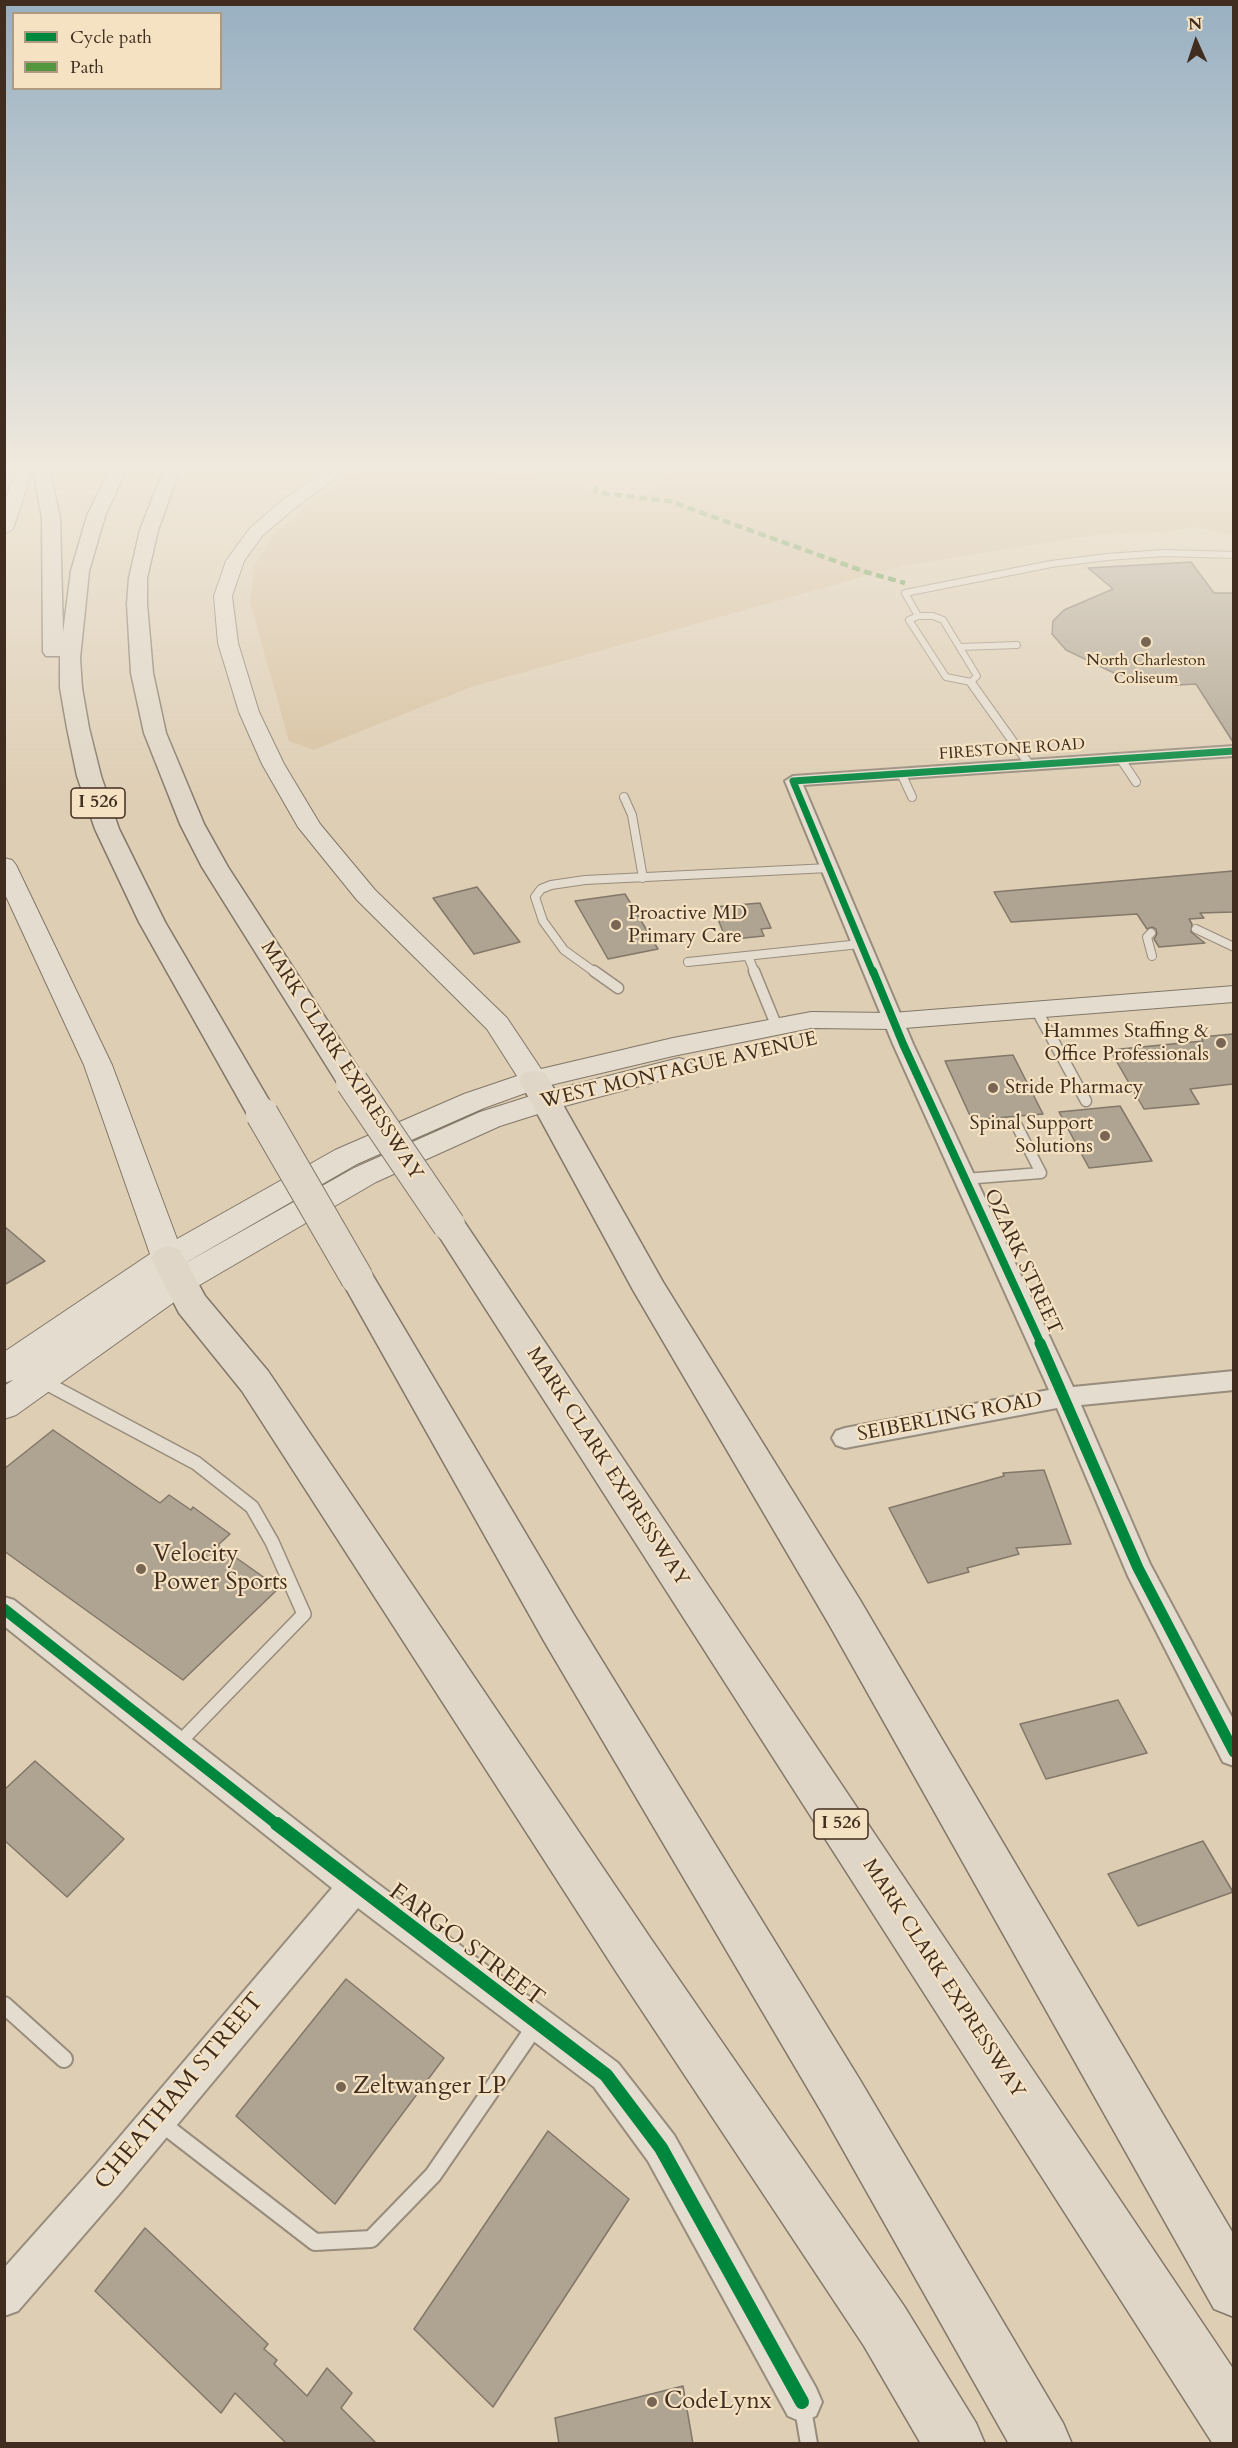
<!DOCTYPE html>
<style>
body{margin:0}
#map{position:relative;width:1238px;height:2448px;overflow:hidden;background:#deceb4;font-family:Cardo,serif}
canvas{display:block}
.frame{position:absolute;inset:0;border:6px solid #412d1f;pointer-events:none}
.legend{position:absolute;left:12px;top:12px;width:210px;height:78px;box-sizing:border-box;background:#f5e2c3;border:2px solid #ad9a81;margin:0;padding:8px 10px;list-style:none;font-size:18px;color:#412d1f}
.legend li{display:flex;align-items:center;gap:12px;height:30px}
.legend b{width:30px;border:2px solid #ad9a81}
.north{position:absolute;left:1166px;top:12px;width:60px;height:60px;-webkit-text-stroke:4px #f5e2c3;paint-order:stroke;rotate:357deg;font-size:16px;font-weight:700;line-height:24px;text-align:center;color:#412d1f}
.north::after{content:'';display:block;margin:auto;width:21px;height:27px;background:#412d1f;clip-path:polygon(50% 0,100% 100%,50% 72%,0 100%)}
</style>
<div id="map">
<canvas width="1238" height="2448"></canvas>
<div class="frame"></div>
<ul class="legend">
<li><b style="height:8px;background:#00873e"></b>Cycle path</li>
<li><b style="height:8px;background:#52963d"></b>Path</li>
</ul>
<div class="north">N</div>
</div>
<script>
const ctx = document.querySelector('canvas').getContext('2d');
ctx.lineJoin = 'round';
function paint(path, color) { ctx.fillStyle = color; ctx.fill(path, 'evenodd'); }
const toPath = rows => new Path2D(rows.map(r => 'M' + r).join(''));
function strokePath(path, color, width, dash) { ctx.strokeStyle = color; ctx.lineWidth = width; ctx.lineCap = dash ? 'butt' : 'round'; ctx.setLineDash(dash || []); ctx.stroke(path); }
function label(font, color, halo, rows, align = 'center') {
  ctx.font = font + ' Cardo,serif'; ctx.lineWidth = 4.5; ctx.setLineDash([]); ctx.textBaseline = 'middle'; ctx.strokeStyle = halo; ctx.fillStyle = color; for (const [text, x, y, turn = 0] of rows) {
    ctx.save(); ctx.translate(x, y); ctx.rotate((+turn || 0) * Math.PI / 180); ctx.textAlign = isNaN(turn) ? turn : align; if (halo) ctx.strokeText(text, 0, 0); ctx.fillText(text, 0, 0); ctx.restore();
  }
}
const green = toPath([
 [369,463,425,463,459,466,586,486,591,492,629,498,650,493,679,463,1233,463,1233,535,1197,527,1162,532,1108,533,901,566,471,687,314,750,289,741,250,602,254,567,272,536,308,505]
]);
const building = toPath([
 [1191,562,1214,593,1233,593,1233,742,1196,684,1178,685,1144,681,1114,673,1066,650,1052,634,1053,621,1064,610,1113,589,1088,568,1191,562],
 [1233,871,1233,912,1200,913,1204,918,1189,919,1192,924,1191,932,1205,943,1159,947,1154,939,1157,934,1156,929,1152,927,1147,929,1137,914,1011,922,994,892,1233,871],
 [477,887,520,942,474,954,433,898,477,887],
 [625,894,658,949,608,959,575,901,625,894],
 [760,903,771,928,761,929,764,936,734,939,732,933,724,934,713,907,760,903],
 [1233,1034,1233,1084,1190,1089,1199,1104,1144,1109,1110,1050,1203,1041,1201,1037,1233,1034],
 [1013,1055,1043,1114,972,1120,945,1061,1013,1055],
 [1120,1106,1152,1161,1089,1168,1059,1112,1120,1106],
 [4,1226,45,1261,4,1285,4,1226],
 [53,1430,160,1503,169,1495,191,1510,193,1507,230,1534,218,1545,279,1588,183,1680,4,1551,4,1469,53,1430],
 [1044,1470,1071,1544,1016,1548,1019,1554,967,1568,969,1572,928,1583,889,1508,1004,1476,1003,1473,1044,1470],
 [1118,1700,1147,1753,1046,1779,1020,1724,1118,1700],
 [35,1761,124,1839,67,1897,4,1840,4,1790,35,1761],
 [1203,1841,1233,1892,1138,1926,1108,1874,1203,1841],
 [346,1979,444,2058,335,2204,236,2116,346,1979],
 [548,2131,629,2199,493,2407,414,2329,548,2131],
 [145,2228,268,2344,264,2349,277,2360,274,2364,307,2396,327,2368,352,2393,341,2408,377,2444,287,2444,235,2393,221,2413,95,2291,145,2228],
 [683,2386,693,2444,559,2444,555,2418,683,2386]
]);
const serviceFar4 = toPath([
 [918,616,933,616,943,620,977,676,971,682],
 [960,647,1017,645],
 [973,685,971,682,946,677,909,620,918,616,905,593,1051,564,1107,557,1164,553,1234,555]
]);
const serviceFar3 = toPath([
 [972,684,1029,764],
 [1120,758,1136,782],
 [901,773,912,797],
 [624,797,632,815,643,878],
 [1196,929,1234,947],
 [1151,933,1147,937,1152,956],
 [748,956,755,973],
 [688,962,860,944],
 [596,973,564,950,543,921,535,897,541,889,551,885,585,880,829,868]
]);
const serviceFar2 = toPath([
 [594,971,618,988],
 [754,971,777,1027],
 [1036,1009,1086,1101],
 [964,1179,1041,1173,1017,1126]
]);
const serviceFar1 = toPath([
 [44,1382,196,1463,252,1507,272,1542,304,1614,177,1745]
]);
const service = toPath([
 [4,2005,64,2059],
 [161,2123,315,2242,371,2239,433,2175,536,2025],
 [803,2409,809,2444]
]);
const minor = toPath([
 [1234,746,1234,756,803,785,913,1044,1073,1387,1234,1371,1234,1390,1081,1405,1150,1564,1234,1721,1234,1766,1223,1762,1128,1576,1057,1408,845,1448,836,1445,832,1438,836,1431,845,1428,1049,1390,893,1044,785,781,793,776,1234,746],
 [4,1597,14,1600,366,1875,618,2063,674,2135,816,2388,822,2402,816,2416,802,2422,788,2416,648,2161,594,2087,358,1908,121,2192,18,2311,4,2316,4,2268,95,2166,332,1888,4,1626,4,1597]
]);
const secondary = toPath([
 [19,463,35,463,13,529,4,534,4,504,19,463],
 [338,463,356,463,296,507,262,536,244,561,232,596,238,643,259,712,284,764,320,824,375,890,507,1018,541,1069,673,1038,811,1012,892,1013,1234,986,1234,1002,892,1029,811,1028,673,1056,542,1087,484,1108,357,1164,173,1270,354,1168,480,1112,537,1094,679,1058,689,1061,693,1067,689,1073,557,1108,500,1126,376,1182,191,1290,16,1415,4,1419,4,1386,13,1380,4,1383,4,1352,150,1254,84,1065,4,892,4,858,12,860,16,865,112,1065,177,1239,335,1150,464,1094,517,1076,487,1029,357,900,298,827,262,764,239,712,218,643,214,596,226,561,250,528,284,499,338,463]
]);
const motorway = toPath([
 [32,463,48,463,60,518,63,633,71,571,87,516,113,463,129,463,105,516,89,571,80,658,82,688,89,728,101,776,119,829,165,922,277,1114,273,1121,262,1124,251,1121,247,1114,139,922,95,829,77,776,67,728,60,688,60,656,46,656,43,652,42,518,32,463],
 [166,463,182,463,158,530,147,578,147,604,153,673,166,733,204,824,228,867,367,1082,363,1089,352,1091,341,1089,202,867,180,824,144,733,131,673,127,604,129,578,140,530,166,463],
 [534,1071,545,1073,549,1080,663,1282,860,1600,1234,2235,1234,2317,1214,2309,830,1626,633,1290,519,1080,523,1073,534,1071],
 [449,1214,461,1217,1234,2370,1234,2444,1213,2444,437,1233,432,1225,437,1217,449,1214],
 [168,1246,180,1250,205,1296,268,1371,651,1939,904,2306,976,2423,985,2444,921,2444,864,2346,617,1973,242,1391,179,1313,151,1258,156,1250,168,1246],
 [357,1266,369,1269,574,1615,860,2080,1063,2423,1072,2444,1009,2444,824,2116,544,1641,340,1278,345,1269,357,1266]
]);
const motorwayBridge = toPath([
 [352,1082,449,1225],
 [262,1114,357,1278]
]);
const quiet = toPath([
 [597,486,595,491,601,493,669,501,866,572,905,583]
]);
const cyclewayFar3 = toPath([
 [873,973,793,781,1234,751]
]);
const cyclewayFar2 = toPath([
 [873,971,903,1044,1041,1344]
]);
const cyclewayFar1 = toPath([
 [1040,1343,1138,1568,1234,1752],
 [4,1609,279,1826]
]);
const cycleway = toPath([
 [277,1824,606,2075,661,2148,802,2402]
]);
const markers = [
 [1146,642,6,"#786553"],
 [616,925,6,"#786553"],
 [1221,1043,6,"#786553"],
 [993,1088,6,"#786553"],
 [1105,1136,6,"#786553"],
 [141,1569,6,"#786553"],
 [341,2087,6,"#786553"],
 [652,2402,6,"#786553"]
];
const farPoinames = [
 ["North Charleston",1146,661],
 ["Coliseum",1146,679]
];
const farStreetnames = [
 ["FIRESTONE ROAD",1012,750,-4]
];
const shields = [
 [98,803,54],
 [841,1824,54]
];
const shieldNames = [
 ["I 526",98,803],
 ["I 526",841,1824]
];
const poiNames = [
 ["Proactive MD",628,914],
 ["Primary Care",628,937],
 ["Hammes Staffing &",1209,1032,"right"],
 ["Office Professionals",1209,1055,"right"],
 ["Stride Pharmacy",1005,1088],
 ["Spinal Support",1093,1124,"right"],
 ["Solutions",1093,1147,"right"]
];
const streetNames = [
 ["MARK CLARK EXPRESSWAY",341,1061,57],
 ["WEST MONTAGUE AVENUE",679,1071,-13],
 ["OZARK STREET",1022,1262,65],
 ["SEIBERLING ROAD",950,1418,-11],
 ["MARK CLARK EXPRESSWAY",607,1467,57],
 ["MARK CLARK EXPRESSWAY",943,1979,57]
];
const nearPoinames = [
 ["Velocity",153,1555],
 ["Power Sports",153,1583],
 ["Zeltwanger LP",353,2087],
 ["CodeLynx",664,2402]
];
const nearStreetnames = [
 ["FARGO STREET",466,1946,37],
 ["CHEATHAM STREET",180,2092,-50]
];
paint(green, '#d7c19f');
paint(building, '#afa492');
strokePath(building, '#827768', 1.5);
strokePath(serviceFar4, '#988c7c', 8);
strokePath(serviceFar3, '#988c7c', 10);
strokePath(serviceFar2, '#988c7c', 13);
strokePath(serviceFar1, '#988c7c', 16);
strokePath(service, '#988c7c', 20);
strokePath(minor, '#988c7c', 4);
strokePath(secondary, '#827768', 2);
strokePath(motorway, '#827768', 3);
strokePath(serviceFar4, '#e4dcce', 6);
strokePath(serviceFar3, '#e4dcce', 8);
strokePath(serviceFar2, '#e4dcce', 10);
strokePath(serviceFar1, '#e4dcce', 13);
strokePath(service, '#e4dcce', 16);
paint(minor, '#e4dcce');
paint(secondary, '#e4dcce');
paint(motorway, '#dfd6c7');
strokePath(motorwayBridge, '#827768', 34, []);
strokePath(motorwayBridge, '#dfd6c7', 32);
strokePath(quiet, '#52963d', 4.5, [8, 4.5]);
strokePath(cyclewayFar3, '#00873e', 7);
strokePath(cyclewayFar2, '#00873e', 8);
strokePath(cyclewayFar1, '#00873e', 11);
strokePath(cycleway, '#00873e', 14);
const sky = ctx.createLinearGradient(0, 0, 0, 805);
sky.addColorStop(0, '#98b0c2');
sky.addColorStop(0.58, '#f0e9dd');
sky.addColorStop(1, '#f0e9dd00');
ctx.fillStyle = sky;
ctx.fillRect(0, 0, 1238, 805);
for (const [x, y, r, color] of markers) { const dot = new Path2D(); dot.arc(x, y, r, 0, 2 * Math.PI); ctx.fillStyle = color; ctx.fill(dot); strokePath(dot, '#f5e2c3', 2); }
label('16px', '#412d1f', '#f5e2c3', farPoinames);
label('16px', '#412d1f', '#f5e2c3', farStreetnames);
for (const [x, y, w] of shields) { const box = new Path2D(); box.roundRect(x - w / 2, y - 15, w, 30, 4.5); ctx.fillStyle = '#f5e2c3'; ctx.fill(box); strokePath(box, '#412d1f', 1.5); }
label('bold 18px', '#412d1f', null, shieldNames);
label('20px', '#412d1f', '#f5e2c3', poiNames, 'left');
label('20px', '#412d1f', '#f5e2c3', streetNames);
label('24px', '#412d1f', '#f5e2c3', nearPoinames, 'left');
label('24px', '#412d1f', '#f5e2c3', nearStreetnames);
</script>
